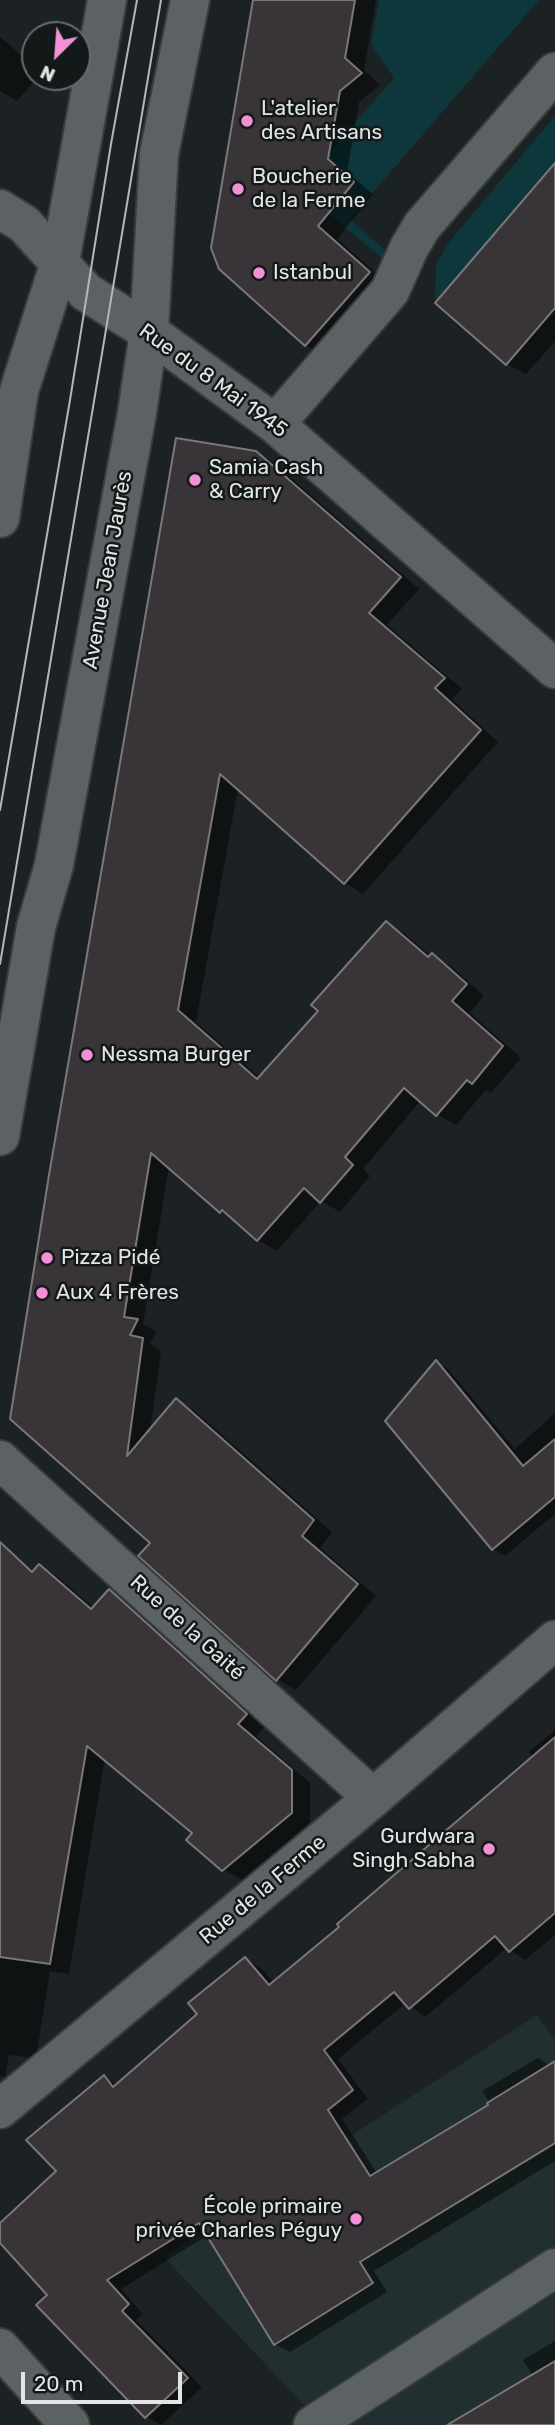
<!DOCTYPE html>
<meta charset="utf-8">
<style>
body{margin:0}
#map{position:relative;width:555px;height:2425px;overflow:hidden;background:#1c2223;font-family:Rubik,sans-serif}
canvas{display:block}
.north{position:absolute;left:21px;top:21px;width:70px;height:70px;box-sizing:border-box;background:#131919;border:2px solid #666b6b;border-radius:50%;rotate:205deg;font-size:19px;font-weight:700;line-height:28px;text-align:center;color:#e2e5e6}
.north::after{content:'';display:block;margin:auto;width:24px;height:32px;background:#f391d6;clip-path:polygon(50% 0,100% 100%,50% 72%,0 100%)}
.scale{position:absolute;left:21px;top:2372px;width:161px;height:32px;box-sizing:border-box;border:4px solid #e2e5e6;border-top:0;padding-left:9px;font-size:21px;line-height:24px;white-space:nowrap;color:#e2e5e6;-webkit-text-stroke:5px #131919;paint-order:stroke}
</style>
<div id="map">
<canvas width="555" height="2425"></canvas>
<div class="north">N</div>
<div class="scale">20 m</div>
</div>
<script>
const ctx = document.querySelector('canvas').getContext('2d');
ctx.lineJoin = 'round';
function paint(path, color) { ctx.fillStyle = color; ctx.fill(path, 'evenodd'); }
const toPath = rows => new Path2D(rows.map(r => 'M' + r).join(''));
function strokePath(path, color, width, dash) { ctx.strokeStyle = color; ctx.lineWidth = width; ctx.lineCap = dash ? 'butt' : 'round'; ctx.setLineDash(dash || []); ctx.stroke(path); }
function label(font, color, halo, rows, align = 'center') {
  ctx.font = font + ' Rubik,sans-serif'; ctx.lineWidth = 5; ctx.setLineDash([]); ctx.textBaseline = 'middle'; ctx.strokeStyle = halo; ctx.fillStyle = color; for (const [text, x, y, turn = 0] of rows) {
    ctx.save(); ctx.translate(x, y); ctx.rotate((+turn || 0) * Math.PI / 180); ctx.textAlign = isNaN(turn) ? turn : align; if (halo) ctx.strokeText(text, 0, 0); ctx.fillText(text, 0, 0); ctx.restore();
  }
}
const built = toPath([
 [537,2015,555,2040,555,2425,323,2425,164,2257]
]);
const green = toPath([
 [379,0,539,0,350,219,386,251,382,258,298,188,394,78,371,45],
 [555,116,555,163,435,303,436,264,449,242]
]);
const shadow = toPath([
 [254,0,376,0,364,70,380,85,359,102,347,172,373,194,337,239,389,284,325,356,306,345],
 [0,37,35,67,35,77,38,77,17,101,0,91],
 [555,166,555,341,526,374,507,364],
 [255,452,275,464,419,589,387,625,462,689,452,699,498,742,363,894,345,883,238,788,196,1022,260,1078,320,1011,387,923,405,934,431,956,451,966,484,996,470,1013,521,1058,491,1093,486,1090,456,1125,437,1114,421,1100,363,1169,370,1176,340,1212,321,1201,277,1251,258,1240,236,1221,221,1212,169,1167,143,1324,156,1331,150,1344,161,1351,150,1432,176,1401,195,1411,332,1532,320,1548,376,1596,296,1690,277,1679,153,1542,12,1418],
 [436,1362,448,1369,515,1449,555,1413,555,1514,505,1556,493,1549],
 [0,1548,18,1558,35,1572,39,1566,58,1577,94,1608,110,1591,129,1602,265,1726,256,1736,310,1783,310,1824,242,1880,223,1869,194,1833,105,1759,69,1974,50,1971,36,2058,9,2055,5,2077,0,2076],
 [555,1730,555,1935,525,1960,507,1948,425,2017,406,2003,338,2059,368,2099,342,2119,377,2173,491,2105,482,2091,538,2058,555,2069,555,2161,374,2271,387,2292,290,2352,275,2344,208,2235,121,2289,143,2314,136,2320,202,2387,161,2425,146,2416,49,2295,0,2241,0,2225,58,2171,104,2077,117,2085,200,2014,245,1959,261,1968,274,1983,341,1927,534,1758,529,1752],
 [555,2341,555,2425,451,2425,533,2376,523,2360]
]);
const building = toPath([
 [253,0,355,0,345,58,362,73,340,91,328,159,354,182,318,226,370,272,305,346,219,269,211,248,253,0],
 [555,163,555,308,506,365,435,303,555,163],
 [176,438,256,451,401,577,369,613,445,678,435,688,481,730,344,884,220,774,178,1010,257,1079,318,1011,311,1005,386,921,428,957,432,953,467,984,452,1001,503,1046,472,1084,467,1080,436,1116,404,1088,345,1157,353,1165,320,1203,304,1188,257,1241,222,1210,220,1213,151,1153,124,1317,138,1319,130,1335,143,1338,127,1456,176,1398,314,1520,302,1536,358,1584,276,1681,138,1556,150,1543,10,1419,49,1175,176,438],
 [436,1360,523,1466,555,1439,555,1497,492,1550,385,1421,436,1360],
 [0,1542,32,1572,39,1564,91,1609,109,1589,247,1714,238,1724,292,1770,292,1813,222,1871,186,1840,192,1833,87,1746,50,1964,0,1957,0,1542],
 [555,1737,555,1913,509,1952,495,1936,409,2009,394,1992,324,2050,353,2090,328,2110,370,2176,488,2105,487,2103,555,2061,555,2143,360,2262,373,2283,274,2345,199,2223,107,2280,129,2304,122,2311,188,2378,145,2418,36,2305,47,2295,0,2243,0,2223,56,2171,26,2140,104,2075,113,2087,197,2014,188,2003,245,1957,269,1985,339,1927,337,1924,555,1737],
 [555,2361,555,2425,447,2425,555,2361]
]);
const street = toPath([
 [0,209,24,224,86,292,149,332,275,424,555,669],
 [275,424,390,291,409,248,422,226,555,72],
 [0,1460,373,1798],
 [0,2109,373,1798,555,1640],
 [0,2348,70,2425],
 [313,2425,555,2268]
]);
const secondary = toPath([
 [0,518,19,391,60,262,107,0],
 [0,1136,36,927,54,865,137,413,149,332,159,154,190,0]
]);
const tram = toPath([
 [0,810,70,400,111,144,137,0],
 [0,964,161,0]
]);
const markers = [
 [247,121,7,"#f391d6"],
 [238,189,7,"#f391d6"],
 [259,273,7,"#f391d6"],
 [195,480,7,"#f391d6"],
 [87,1055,7,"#f391d6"],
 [47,1258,7,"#f391d6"],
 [42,1293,7,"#f391d6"],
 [489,1849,7,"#f391d6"],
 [356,2219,7,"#f391d6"]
];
const poiNames = [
 ["L'atelier",261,109],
 ["des Artisans",261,133],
 ["Boucherie",252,177],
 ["de la Ferme",252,201],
 ["Istanbul",273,273],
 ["Samia Cash",209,468],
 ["& Carry",209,492],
 ["Nessma Burger",101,1055],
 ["Pizza Pidé",61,1258],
 ["Aux 4 Frères",56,1293],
 ["Gurdwara",475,1837,"right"],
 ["Singh Sabha",475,1861,"right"],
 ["École primaire",342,2207,"right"],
 ["privée Charles Péguy",342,2231,"right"]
];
const streetNames = [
 ["Rue du 8 Mai 1945",213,381,36],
 ["Avenue Jean Jaurès",108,570,-80],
 ["Rue de la Gaité",187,1628,42],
 ["Rue de la Ferme",263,1890,-40]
];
paint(built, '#212f30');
paint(green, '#0e373b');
paint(shadow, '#0007');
paint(building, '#393437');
strokePath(building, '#7b7679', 2);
strokePath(street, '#373c3c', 42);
strokePath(secondary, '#373c3c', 42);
strokePath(street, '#5c6263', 38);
strokePath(secondary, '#5c6263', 38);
strokePath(tram, '#b3b7b8', 2);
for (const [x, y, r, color] of markers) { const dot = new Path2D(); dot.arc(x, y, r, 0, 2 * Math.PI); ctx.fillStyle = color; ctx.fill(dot); strokePath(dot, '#131919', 2.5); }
label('21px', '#e2e5e6', '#131919', poiNames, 'left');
label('21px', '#e2e5e6', '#131919', streetNames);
</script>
